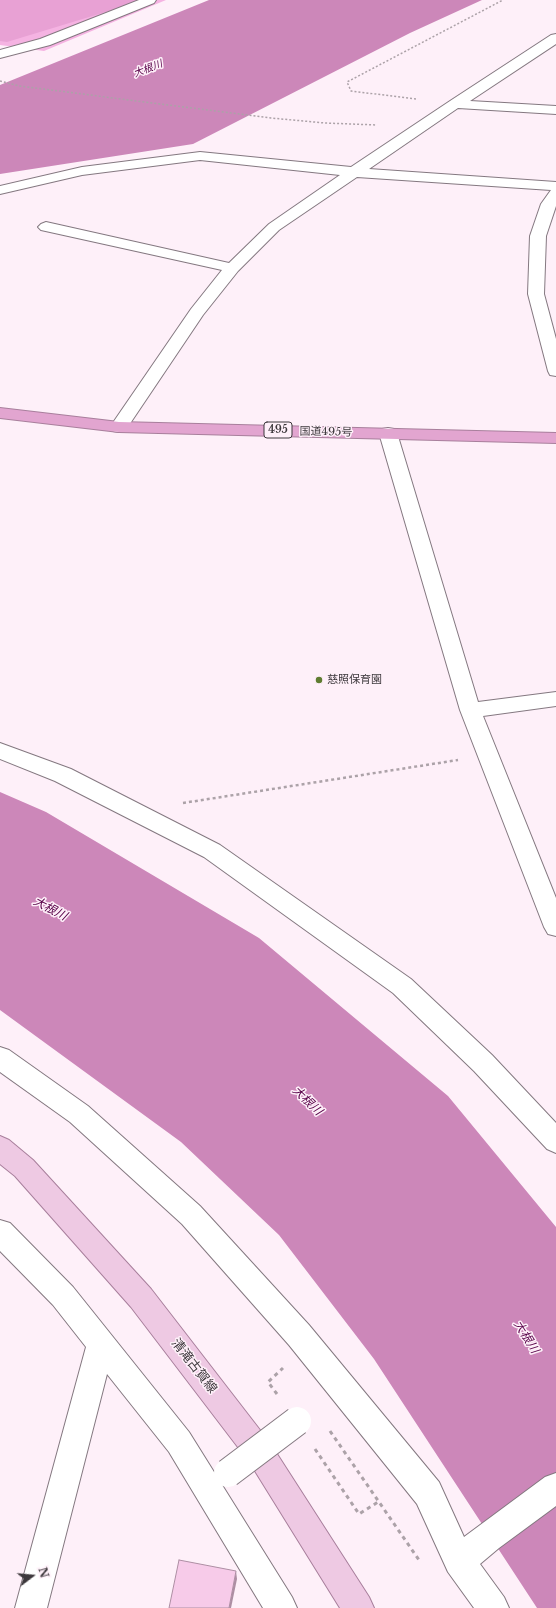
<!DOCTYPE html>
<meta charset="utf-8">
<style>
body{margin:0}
#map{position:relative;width:556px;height:1608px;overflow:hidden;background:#fef0f9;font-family:"Libre Baskerville",serif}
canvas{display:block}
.north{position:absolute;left:12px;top:1556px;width:40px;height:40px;-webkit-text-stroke:3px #fef0f9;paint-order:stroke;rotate:74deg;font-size:11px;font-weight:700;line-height:16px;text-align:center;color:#3d383c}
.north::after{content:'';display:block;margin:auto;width:14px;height:18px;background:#3d383c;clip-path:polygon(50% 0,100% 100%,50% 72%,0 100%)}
</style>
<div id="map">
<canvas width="556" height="1608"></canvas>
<div class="north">N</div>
</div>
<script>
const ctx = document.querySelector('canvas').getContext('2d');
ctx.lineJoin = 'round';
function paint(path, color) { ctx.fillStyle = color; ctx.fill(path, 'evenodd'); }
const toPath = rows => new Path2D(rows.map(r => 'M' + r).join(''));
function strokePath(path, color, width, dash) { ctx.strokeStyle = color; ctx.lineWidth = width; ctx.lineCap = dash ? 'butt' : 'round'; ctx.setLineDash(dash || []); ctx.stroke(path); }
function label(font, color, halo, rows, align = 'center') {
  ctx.font = font + ' "Libre Baskerville","Noto Sans JP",serif'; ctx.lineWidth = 3; ctx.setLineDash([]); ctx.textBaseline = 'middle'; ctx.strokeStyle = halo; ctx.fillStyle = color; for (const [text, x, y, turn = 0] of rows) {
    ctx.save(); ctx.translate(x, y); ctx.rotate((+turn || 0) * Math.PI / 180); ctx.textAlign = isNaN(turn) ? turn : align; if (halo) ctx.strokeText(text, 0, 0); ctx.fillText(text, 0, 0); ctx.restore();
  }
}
const green = toPath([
 [0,0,166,0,44,51,0,45]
]);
const forest = toPath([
 [0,0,145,0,7,42,0,41]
]);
const water = toPath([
 [209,0,482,0,410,33,193,144,0,174,0,85],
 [0,792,46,812,259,938,448,1096,556,1227,556,1608,537,1608,374,1359,279,1235,181,1142,0,1010]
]);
const pathFar2 = toPath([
 [0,81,19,86,271,118,325,123,377,125],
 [416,99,351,91,347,82,503,0]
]);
const pathFar1 = toPath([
 [183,803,458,760]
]);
const path = toPath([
 [277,1394,268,1382,283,1368],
 [330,1431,419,1560],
 [315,1449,359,1514,378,1502]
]);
const minor = toPath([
 [139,0,156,0,154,3,50,45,0,58,0,50,40,39,139,0],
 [556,34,556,44,470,101,556,106,556,114,458,108,369,169,556,182,556,206,546,236,544,294,556,339,556,376,550,375,548,371,528,294,530,236,541,204,551,190,357,177,279,230,238,271,203,315,125,431,119,432,113,431,110,427,191,309,222,270,41,230,38,227,41,224,46,222,229,263,269,224,340,175,200,160,82,175,0,194,0,186,82,167,200,152,351,167,450,101,551,35,556,34],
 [388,428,394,429,397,433,478,702,556,692,556,706,483,716,556,898,556,936,548,934,544,927,460,710,379,433,382,429,388,428],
 [0,743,71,769,220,845,411,979,492,1055,556,1123,556,1153,547,1149,474,1071,393,993,204,857,55,781,0,759,0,743],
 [0,1047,9,1050,88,1106,200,1206,309,1325,439,1482,464,1537,545,1477,556,1473,556,1506,499,1548,480,1564,504,1597,509,1608,474,1608,448,1572,417,1504,289,1345,182,1224,70,1122,0,1072,0,1047],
 [0,1220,10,1223,73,1287,189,1432,292,1597,297,1608,263,1608,169,1452,107,1374,47,1608,15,1608,86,1347,53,1305,0,1251,0,1220]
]);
const major = toPath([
 [0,1136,9,1140,33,1160,151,1289,270,1443,369,1597,374,1608,340,1608,250,1463,131,1307,15,1176,0,1164,0,1136]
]);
const highway = toPath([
 [0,408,119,422,556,433,556,443,119,432,0,418,0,408]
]);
const minorBridge = toPath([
 [228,1473,297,1421]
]);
const shadedWall = toPath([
 [236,1571,237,1579,231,1608,229,1608]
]);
const building = toPath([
 [179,1560,236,1571,229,1608,169,1608,179,1560]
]);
const markers = [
 [319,680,4,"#5f7c31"]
];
const farWaternames = [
 ["大根川",148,69,-21]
];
const shields = [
 [278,430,28]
];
const shieldNames = [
 ["495",278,430]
];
const streetNames = [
 ["国道495号",326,432,1]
];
const poiNames = [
 ["慈照保育園",327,680]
];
const waterNames = [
 ["大根川",50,909,28],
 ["大根川",307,1101,44],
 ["大根川",526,1337,58]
];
const nearStreetnames = [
 ["清滝古賀線",194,1366,52]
];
paint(green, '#f5b3e2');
paint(forest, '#e8a1d4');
paint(water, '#cc87b9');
strokePath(minor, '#847880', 2);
strokePath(major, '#a87f9c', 2);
strokePath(highway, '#a87f9c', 2);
strokePath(pathFar2, '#aca2a8', 1.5, [2, 2]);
strokePath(pathFar1, '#aca2a8', 2.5, [3, 3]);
strokePath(path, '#aca2a8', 3, [4, 4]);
paint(minor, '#fff');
paint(major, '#eec9e3');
paint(highway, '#e2a5d0');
strokePath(minorBridge, '#847880', 30, []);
strokePath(minorBridge, '#fff', 28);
paint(shadedWall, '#ad8ea3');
paint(building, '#f7cbe9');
strokePath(building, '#ad8ea3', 1);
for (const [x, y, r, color] of markers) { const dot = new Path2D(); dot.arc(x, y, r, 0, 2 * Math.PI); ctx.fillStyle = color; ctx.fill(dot); strokePath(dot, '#fef0f9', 1.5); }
label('italic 10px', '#570048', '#fef0f9', farWaternames);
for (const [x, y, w] of shields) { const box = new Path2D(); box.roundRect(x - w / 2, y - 8, w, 16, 3); ctx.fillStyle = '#fef0f9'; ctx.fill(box); strokePath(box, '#3d383c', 1); }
label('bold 10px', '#3d383c', null, shieldNames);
label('11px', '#3d383c', '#fef0f9', streetNames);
label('11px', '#3d383c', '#fef0f9', poiNames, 'left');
label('italic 12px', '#570048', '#fef0f9', waterNames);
label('13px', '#3d383c', '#fef0f9', nearStreetnames);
</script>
